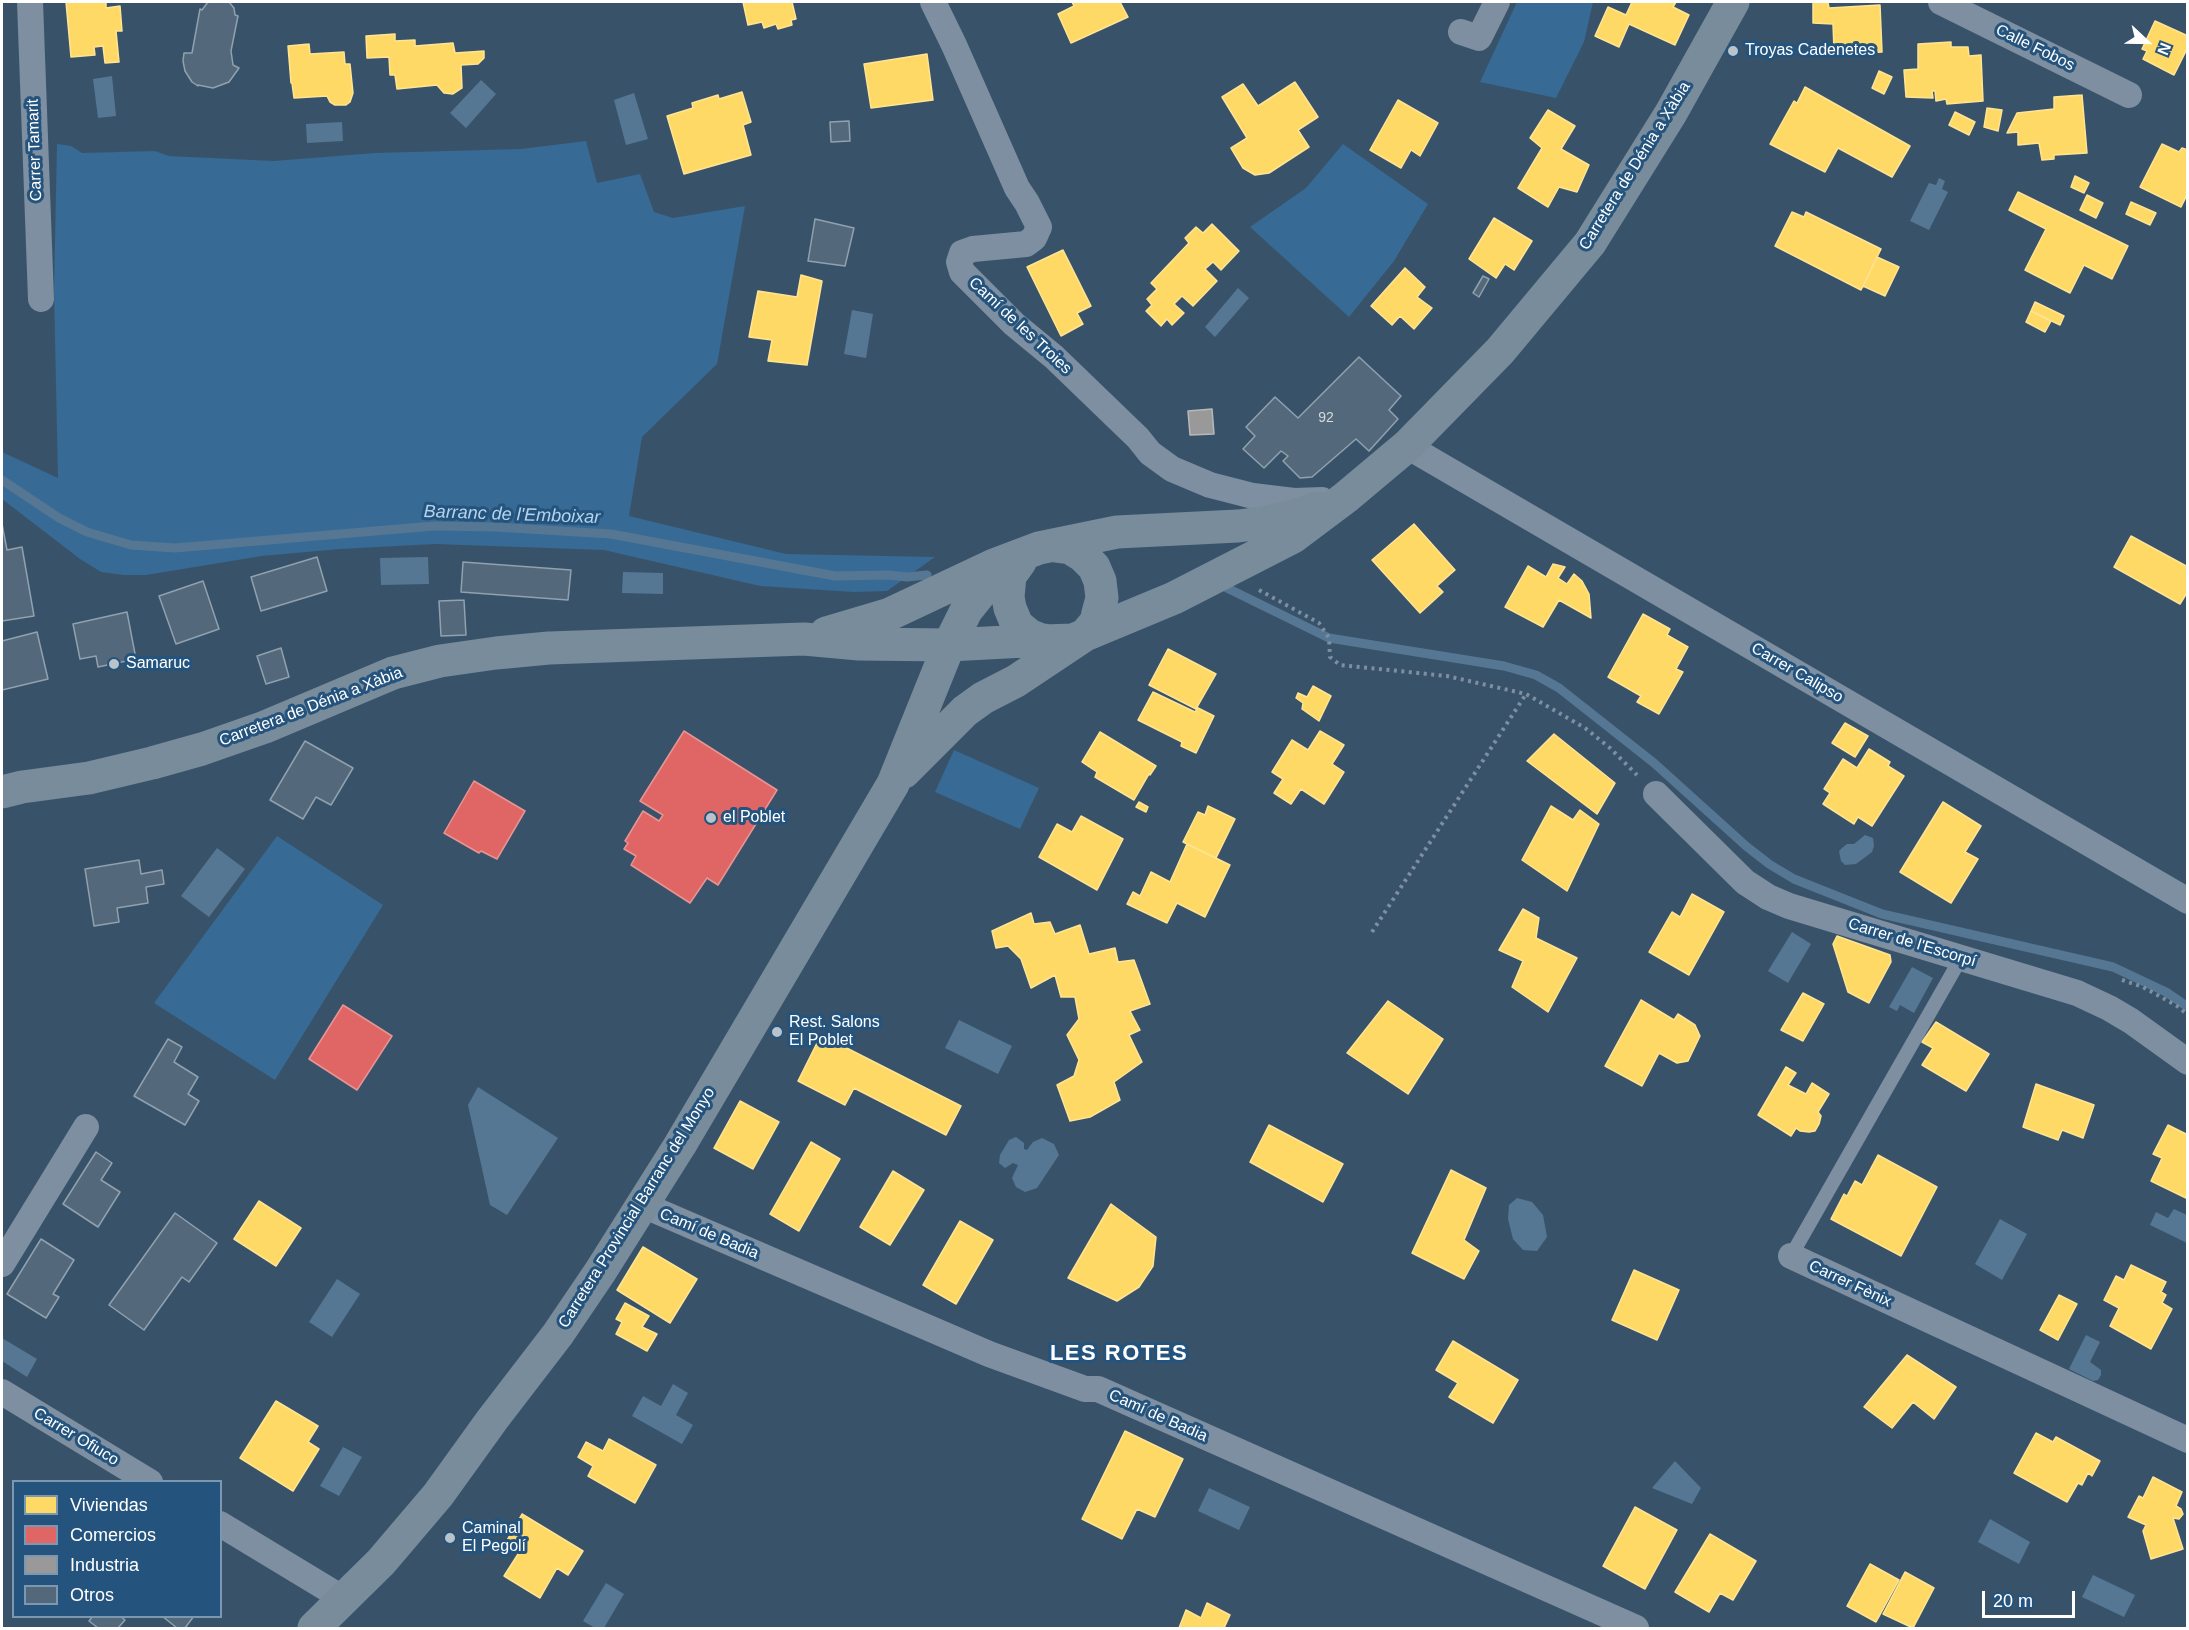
<!DOCTYPE html>
<meta charset="utf-8">
<style>
body{margin:0}
#map{position:relative;width:2189px;height:1630px;overflow:hidden;background:#385369;font-family:Helvetica,sans-serif}
canvas{display:block}
.frame{position:absolute;inset:0;border:3px solid #fff;pointer-events:none}
.legend{position:absolute;left:12px;top:1480px;width:210px;height:138px;box-sizing:border-box;background:#24547d;border:2px solid #7c98b1;margin:0;padding:8px 10px;list-style:none;font-size:18px;color:#fff}
.legend li{display:flex;align-items:center;gap:12px;height:30px}
.legend b{width:30px;border:2px solid #7c98b1}
.north{position:absolute;left:2117px;top:12px;width:60px;height:60px;-webkit-text-stroke:4px #24547d;paint-order:stroke;rotate:112deg;font-size:16px;font-weight:700;line-height:24px;text-align:center;color:#fff}
.north::after{content:'';display:block;margin:auto;width:21px;height:27px;background:#fff;clip-path:polygon(50% 0,100% 100%,50% 72%,0 100%)}
.scale{position:absolute;left:1982px;top:1591px;width:93px;height:27px;box-sizing:border-box;border:3px solid #fff;border-top:0;padding-left:8px;font-size:18px;line-height:21px;white-space:nowrap;color:#fff;-webkit-text-stroke:4px #24547d;paint-order:stroke}
</style>
<div id="map">
<canvas width="2189" height="1630"></canvas>
<div class="frame"></div>
<ul class="legend">
<li><b style="height:16px;background:#ffd966"></b>Viviendas</li>
<li><b style="height:16px;background:#e06666"></b>Comercios</li>
<li><b style="height:16px;background:#999"></b>Industria</li>
<li><b style="height:16px;background:#53697b"></b>Otros</li>
</ul>
<div class="north">N</div>
<div class="scale">20 m</div>
</div>
<script>
const ctx = document.querySelector('canvas').getContext('2d');
ctx.lineJoin = 'round';
function paint(path, color) { ctx.fillStyle = color; ctx.fill(path, 'evenodd'); }
const toPath = rows => new Path2D(rows.map(r => 'M' + r).join(''));
function strokePath(path, color, width, dash) { ctx.strokeStyle = color; ctx.lineWidth = width; ctx.lineCap = dash ? 'butt' : 'round'; ctx.setLineDash(dash || []); ctx.stroke(path); }
function label(font, color, halo, rows, align = 'center') {
  ctx.font = font + ' Helvetica,sans-serif'; ctx.lineWidth = 6; ctx.setLineDash([]); ctx.textBaseline = 'middle'; ctx.strokeStyle = halo; ctx.fillStyle = color; for (const [text, x, y, turn = 0] of rows) {
    ctx.save(); ctx.translate(x, y); ctx.rotate((+turn || 0) * Math.PI / 180); ctx.textAlign = isNaN(turn) ? turn : align; if (halo) ctx.strokeText(text, 0, 0); ctx.fillText(text, 0, 0); ctx.restore();
  }
}
const green = toPath([
 [1517,2,1593,2,1584,42,1556,98,1480,82],
 [586,141,597,183,640,174,654,212,673,218,745,206,717,364,642,437,629,516,786,554,935,557,887,591,854,592,760,586,604,550,435,544,340,549,262,556,146,575,124,575,101,572,80,559,2,499,2,452,58,478,54,291,57,144,71,146,82,153,155,151,169,156,274,161,375,153,521,149],
 [1343,144,1428,204,1394,261,1349,317,1250,227,1306,188],
 [954,750,1039,788,1020,829,935,792],
 [277,836,383,905,275,1080,154,1003]
]);
const water = toPath([
 [112,76,116,116,98,118,93,79],
 [481,80,496,94,466,128,450,113],
 [634,93,648,139,626,145,614,100],
 [342,122,343,141,307,143,306,124],
 [1939,178,1945,181,1942,189,1948,192,1929,230,1910,221,1929,183,1936,185],
 [1238,288,1249,298,1215,337,1205,327],
 [852,310,873,314,866,358,844,354],
 [428,557,429,584,381,585,380,558],
 [623,572,663,573,663,594,622,593],
 [1865,835,1873,838,1874,846,1872,852,1856,864,1845,865,1841,861,1839,851,1842,848,1847,844,1854,844],
 [217,848,245,869,209,917,181,896],
 [1792,932,1811,944,1788,983,1768,971],
 [1912,967,1933,978,1914,1013,1900,1005,1897,1011,1889,1007],
 [959,1020,1012,1046,998,1074,945,1048],
 [478,1087,558,1138,507,1215,490,1205,468,1105],
 [1016,1137,1024,1143,1024,1149,1027,1150,1033,1142,1042,1138,1054,1144,1059,1155,1037,1188,1025,1192,1016,1187,1012,1178,1018,1165,1013,1163,1005,1168,999,1163,1000,1155,1009,1140],
 [1517,1198,1532,1202,1543,1215,1547,1237,1537,1251,1523,1250,1513,1239,1508,1219,1509,1205],
 [2174,1209,2187,1215,2187,1243,2150,1225,2156,1212,2168,1218],
 [2000,1219,2027,1234,2002,1280,1975,1264],
 [337,1279,360,1294,332,1337,309,1322],
 [2086,1335,2100,1342,2090,1362,2101,1370,2101,1375,2098,1380,2093,1381,2069,1369],
 [2,1338,37,1359,27,1377,2,1361],
 [673,1384,688,1393,676,1415,693,1425,682,1444,632,1416,643,1396,661,1406],
 [343,1447,362,1457,339,1496,320,1486],
 [1675,1461,1701,1488,1692,1504,1652,1488],
 [1209,1488,1250,1507,1239,1530,1198,1511],
 [1990,1519,2030,1542,2019,1564,1978,1542],
 [2093,1575,2135,1595,2124,1617,2082,1597],
 [606,1583,624,1594,604,1628,595,1628,583,1621]
]);
const homes = toPath([
 [66,2,106,2,106,8,120,6,122,31,116,31,119,62,105,63,103,46,94,47,95,55,71,57,66,2],
 [743,2,792,2,796,19,791,20,792,25,778,29,776,24,764,28,762,22,748,25,743,2],
 [1072,2,1120,2,1128,17,1071,43,1058,14,1074,6,1072,2],
 [1632,2,1676,2,1673,7,1689,15,1675,45,1629,24,1619,47,1595,36,1608,7,1626,15,1632,2],
 [1813,2,1828,2,1829,8,1880,5,1882,52,1845,54,1844,50,1834,50,1833,24,1813,23,1813,2],
 [2155,21,2188,36,2188,47,2174,75,2143,59,2147,51,2142,49,2155,21],
 [395,34,395,41,415,40,415,46,453,43,455,53,484,51,484,58,478,64,461,65,462,88,453,94,444,93,437,85,397,89,395,75,390,75,389,57,367,58,366,36,395,34],
 [1951,42,1951,47,1968,47,1969,56,1981,55,1983,101,1947,104,1946,99,1936,101,1935,91,1932,91,1933,98,1906,97,1904,70,1918,69,1918,44,1951,42],
 [309,44,310,54,344,52,345,64,350,64,353,93,350,102,346,105,335,105,330,102,327,96,294,98,292,83,291,83,288,46,309,44],
 [927,54,933,100,871,108,864,64,927,54],
 [1879,71,1892,77,1884,94,1872,88,1879,71],
 [1295,82,1318,117,1298,130,1309,147,1269,173,1255,175,1243,168,1231,148,1247,138,1222,97,1243,84,1258,106,1295,82],
 [1805,87,1910,146,1892,177,1838,148,1825,172,1770,144,1794,101,1797,103,1805,87],
 [742,92,751,122,743,125,751,155,684,174,667,116,693,108,692,103,718,95,719,99,742,92],
 [2082,95,2087,153,2054,155,2054,159,2042,160,2039,143,2018,145,2018,132,2007,133,2017,113,2054,109,2054,97,2082,95],
 [1398,100,1438,123,1420,156,1411,150,1401,168,1370,150,1398,100],
 [1987,108,2002,110,1998,131,1984,127,1987,108],
 [1548,110,1575,126,1561,149,1589,165,1577,192,1559,187,1548,207,1518,188,1542,148,1530,138,1548,110],
 [1955,112,1975,122,1969,135,1949,125,1955,112],
 [2162,144,2179,152,2182,148,2188,150,2188,193,2181,207,2140,187,2162,144],
 [2075,176,2089,183,2084,193,2071,187,2075,176],
 [2018,192,2128,246,2112,279,2084,265,2070,293,2025,270,2046,229,2009,210,2018,192],
 [2087,195,2103,203,2096,218,2080,210,2087,195],
 [2131,202,2156,213,2150,225,2126,214,2131,202],
 [1792,212,1804,217,1806,212,1881,249,1861,290,1775,246,1792,212],
 [1494,218,1532,241,1514,270,1505,264,1496,278,1469,259,1494,218],
 [1212,224,1239,251,1221,270,1213,262,1205,269,1217,281,1193,306,1182,296,1174,304,1184,313,1172,325,1167,319,1161,326,1146,311,1152,305,1147,299,1157,289,1151,283,1189,243,1185,238,1196,227,1203,233,1212,224],
 [1063,250,1091,306,1077,313,1083,324,1061,336,1027,267,1063,250],
 [1877,257,1899,267,1885,296,1863,286,1877,257],
 [1405,268,1425,287,1417,297,1432,308,1414,329,1400,316,1392,325,1371,306,1405,268],
 [801,275,822,281,807,365,768,361,772,340,749,337,758,291,797,297,801,275],
 [2035,302,2064,316,2060,325,2031,311,2035,302],
 [2031,311,2051,321,2045,332,2026,322,2031,311],
 [1414,524,1455,570,1437,586,1443,592,1420,613,1372,560,1414,524],
 [2131,536,2188,567,2188,591,2180,604,2114,567,2131,536],
 [1553,564,1565,567,1558,578,1567,584,1574,574,1582,581,1589,594,1591,618,1559,600,1543,627,1505,607,1528,566,1546,577,1553,564],
 [1643,614,1670,629,1667,635,1688,647,1676,669,1683,672,1659,714,1637,702,1641,696,1608,677,1643,614],
 [1168,649,1216,674,1196,709,1149,685,1168,649],
 [1313,686,1331,696,1319,721,1302,709,1303,703,1296,698,1298,693,1307,697,1313,686],
 [1153,692,1195,712,1198,708,1214,716,1196,753,1181,746,1182,742,1138,720,1153,692],
 [1845,723,1868,736,1855,757,1832,743,1845,723],
 [1320,731,1344,745,1332,764,1344,772,1324,804,1301,789,1291,804,1274,793,1283,779,1272,772,1292,740,1308,750,1320,731],
 [1100,732,1156,766,1150,775,1149,774,1134,800,1095,777,1097,772,1082,762,1100,732],
 [1554,734,1615,783,1597,814,1527,761,1554,734],
 [1869,749,1890,762,1888,766,1904,776,1872,826,1858,817,1854,824,1823,804,1830,793,1824,789,1843,759,1857,768,1869,749],
 [1139,802,1148,807,1146,812,1136,807,1139,802],
 [1943,802,1981,826,1965,852,1978,859,1951,903,1900,872,1943,802],
 [1208,806,1235,819,1216,858,1183,842,1198,812,1205,815,1208,806],
 [1551,806,1573,820,1580,810,1599,824,1567,891,1522,860,1551,806],
 [1081,816,1123,839,1097,890,1039,857,1057,824,1072,832,1081,816],
 [1187,844,1230,865,1205,917,1177,903,1167,923,1127,904,1133,892,1140,896,1151,872,1170,882,1187,844],
 [1692,894,1724,912,1689,975,1649,952,1672,912,1680,917,1692,894],
 [1523,909,1539,918,1536,938,1577,958,1548,1012,1512,987,1523,961,1499,950,1523,909],
 [1031,913,1034,924,1050,922,1055,934,1080,925,1089,954,1115,948,1118,962,1134,960,1150,1004,1130,1011,1140,1030,1129,1035,1142,1062,1114,1082,1120,1100,1090,1117,1070,1121,1057,1085,1074,1076,1079,1060,1067,1035,1079,1019,1075,997,1061,997,1055,975,1031,988,1021,959,1008,946,996,948,992,931,1031,913],
 [1837,936,1890,955,1891,962,1869,1003,1848,992,1833,944,1837,936],
 [1803,993,1824,1004,1803,1041,1781,1030,1803,993],
 [1641,1000,1674,1020,1678,1014,1695,1025,1700,1036,1688,1061,1677,1063,1659,1053,1642,1086,1605,1066,1641,1000],
 [1388,1001,1443,1039,1408,1094,1347,1053,1388,1001],
 [1936,1022,1989,1054,1966,1091,1922,1065,1933,1048,1922,1042,1936,1022],
 [821,1035,961,1106,946,1135,854,1088,845,1105,798,1081,821,1035],
 [1786,1067,1796,1073,1788,1085,1806,1094,1812,1083,1829,1094,1818,1112,1821,1116,1819,1124,1815,1131,1809,1132,1800,1131,1796,1128,1791,1136,1758,1115,1786,1067],
 [2036,1084,2094,1105,2083,1138,2062,1130,2058,1140,2023,1127,2036,1084],
 [740,1101,779,1122,753,1169,714,1148,740,1101],
 [1269,1125,1343,1164,1323,1202,1250,1162,1269,1125],
 [2168,1125,2188,1135,2188,1199,2151,1181,2162,1158,2153,1154,2168,1125],
 [811,1142,840,1159,799,1231,770,1214,811,1142],
 [1878,1155,1937,1187,1901,1256,1831,1219,1844,1194,1847,1196,1855,1181,1862,1185,1878,1155],
 [1451,1170,1486,1188,1464,1240,1479,1251,1464,1279,1412,1253,1451,1170],
 [893,1171,924,1190,890,1245,860,1227,893,1171],
 [259,1201,301,1228,276,1266,234,1239,259,1201],
 [1111,1204,1156,1237,1153,1266,1139,1287,1117,1301,1068,1278,1111,1204],
 [960,1221,993,1240,956,1304,923,1285,960,1221],
 [643,1247,697,1279,670,1323,617,1290,643,1247],
 [2131,1265,2166,1282,2161,1292,2166,1295,2162,1303,2172,1309,2151,1349,2110,1326,2119,1308,2104,1300,2116,1276,2124,1280,2131,1265],
 [1634,1270,1679,1290,1657,1340,1612,1320,1634,1270],
 [2059,1295,2077,1304,2058,1340,2040,1330,2059,1295],
 [625,1303,649,1316,642,1327,657,1334,647,1351,616,1334,622,1322,616,1319,625,1303],
 [1453,1341,1518,1380,1493,1423,1449,1397,1458,1383,1436,1370,1453,1341],
 [1907,1355,1956,1387,1934,1419,1913,1402,1892,1428,1864,1407,1907,1355],
 [276,1401,318,1426,308,1442,319,1449,293,1491,240,1458,276,1401],
 [1125,1431,1183,1459,1155,1517,1137,1509,1122,1539,1082,1519,1125,1431],
 [2036,1433,2053,1442,2056,1437,2100,1461,2092,1476,2088,1473,2082,1485,2078,1483,2067,1502,2014,1473,2036,1433],
 [609,1439,656,1465,635,1503,588,1476,593,1466,578,1457,586,1442,603,1451,609,1439],
 [2153,1477,2182,1492,2176,1506,2181,1509,2183,1514,2179,1519,2173,1518,2183,1549,2151,1559,2143,1531,2146,1525,2128,1517,2139,1496,2143,1498,2153,1477],
 [1635,1507,1677,1530,1645,1589,1603,1566,1635,1507],
 [522,1514,583,1551,568,1575,557,1568,540,1598,504,1576,520,1551,506,1542,522,1514],
 [1710,1534,1756,1561,1733,1600,1720,1593,1709,1612,1675,1592,1710,1534],
 [1870,1564,1899,1580,1876,1622,1847,1606,1870,1564],
 [1905,1572,1934,1588,1913,1628,1883,1614,1905,1572],
 [1207,1603,1230,1615,1224,1628,1179,1628,1186,1610,1201,1618,1207,1603]
]);
const shops = toPath([
 [684,731,777,790,718,885,707,878,690,903,631,865,636,856,624,849,628,843,625,841,643,811,659,821,663,815,640,801,684,731],
 [474,781,525,811,497,859,481,851,479,853,444,833,474,781],
 [343,1005,392,1036,357,1090,309,1059,343,1005]
]);
const industry = toPath([
 [1212,409,1214,434,1190,435,1188,411,1212,409]
]);
const stream = toPath([
 [2,480,59,518,87,532,131,545,175,548,434,526,495,527,611,534,835,576,889,575,907,577,927,575],
 [1227,588,1329,638,1504,666,1536,675,1559,688,1654,763,1746,846,1769,864,1794,879,1882,914,2113,967,2166,992,2188,1007]
]);
const building = toPath([
 [208,2,229,2,234,8,235,15,238,16,231,51,233,65,239,68,229,82,213,88,198,85,198,86,192,82,185,71,183,61,184,53,192,53,200,9,202,10,208,2],
 [849,121,850,141,831,142,830,122,849,121],
 [815,219,854,228,845,266,808,261,815,219],
 [1483,276,1489,279,1479,297,1473,293,1483,276],
 [1359,357,1401,396,1389,410,1398,419,1369,451,1356,439,1312,477,1300,478,1283,461,1288,456,1281,451,1264,468,1243,449,1255,436,1246,427,1275,397,1298,418,1359,357],
 [2,524,7,550,22,547,34,616,2,621,2,524],
 [317,557,327,591,261,611,251,577,317,557],
 [463,562,571,570,568,600,461,592,463,562],
 [203,581,219,629,176,644,159,596,203,581],
 [464,600,466,635,441,636,439,601,464,600],
 [127,612,136,659,98,667,96,656,80,659,73,624,127,612],
 [37,632,48,679,2,690,2,641,37,632],
 [281,648,289,677,266,684,257,656,281,648],
 [305,741,353,768,331,805,316,797,303,819,270,800,305,741],
 [139,860,141,874,162,870,164,884,146,887,148,903,117,908,119,922,94,926,85,869,139,860],
 [168,1039,182,1047,174,1062,198,1077,188,1094,199,1101,185,1125,134,1096,168,1039],
 [96,1152,112,1163,101,1180,120,1192,98,1227,63,1204,96,1152],
 [175,1213,217,1243,189,1282,182,1277,144,1330,109,1305,175,1213],
 [41,1239,74,1260,53,1294,59,1297,46,1318,7,1294,41,1239],
 [93,1616,120,1616,125,1620,118,1628,98,1628,89,1621,93,1616],
 [162,1616,194,1616,185,1628,177,1628,162,1616]
]);
const path = toPath([
 [1259,590,1319,623,1329,638,1330,657,1340,665,1447,676,1526,694,1585,728,1610,748,1637,775],
 [1372,932,1526,694],
 [2122,980,2143,987,2177,1006,2188,1015]
]);
const lane = toPath([
 [1791,1256,1961,958]
]);
const street = toPath([
 [30,2,41,299],
 [933,2,954,45,1017,188,1027,203,1039,227,1034,238,1026,244,973,249,962,253,959,262,962,272,1014,324,1054,357,1138,438,1150,453,1172,469,1210,485,1253,496,1294,501,1322,500],
 [1941,2,2129,95],
 [1461,32,1479,38,1497,2],
 [1407,446,2188,901],
 [1656,794,1745,882,1768,897,1789,906,2077,993,2109,1008,2131,1021,2188,1062],
 [643,1205,989,1354,1085,1389,1098,1389,1636,1628],
 [1791,1256,2188,1440],
 [2,1264,86,1127],
 [2,1392,150,1482],
 [220,1524,344,1599]
]);
const secondary = toPath([
 [1020,562,1010,576,1008,597,1010,608,1017,625,1029,635,1044,641,1073,640,1085,635,1096,622,1098,613,1102,598,1100,581,1094,567,1083,556,1070,548,1055,546],
 [826,633,890,614,994,565,1039,548,1117,532,1238,526,1262,523,1291,517,1317,508],
 [904,772,965,711,983,698,1016,681,1085,635,1174,598,1293,537,1345,498,1407,446,1500,351,1590,243,1671,113,1733,2],
 [2,792,22,787,89,778,152,763,202,749,265,727,393,673,440,661,496,653,549,648,804,639,859,644,949,645,1044,640],
 [314,1628,381,1562,438,1495,492,1420,558,1334,600,1272,680,1145,893,784,949,645,966,611,982,591,1010,576]
]);
const markers = [
 [1733,51,6,"#b9c3ca"],
 [114,664,6,"#b9c3ca"],
 [711,818,6,"#b9c3ca"],
 [777,1032,6,"#b9c3ca"],
 [450,1538,6,"#b9c3ca"]
];
const numberNames = [
 ["92",1326,418]
];
const streetNames = [
 ["Calle Fobos",2035,48,26],
 ["Carrer Tamarit",35,150,-92],
 ["Carretera de Dénia a Xàbia",1635,166,-58],
 ["Camí de les Troies",1020,326,43],
 ["Carrer Calipso",1797,673,30],
 ["Carretera de Dénia a Xàbia",311,707,-21],
 ["Carrer de l'Escorpí",1912,943,17],
 ["Carretera Provincial Barranc del Monyo",637,1208,-58],
 ["Camí de Badia",709,1234,23],
 ["Carrer Fènix",1850,1284,25],
 ["Camí de Badia",1158,1416,24],
 ["Carrer Ofiuco",76,1437,31]
];
const poiNames = [
 ["Troyas Cadenetes",1745,51],
 ["Samaruc",126,664],
 ["el Poblet",723,818],
 ["Rest. Salons",789,1023],
 ["El Poblet",789,1041],
 ["Caminal",462,1529],
 ["El Pegolí",462,1547]
];
const waterNames = [
 ["Barranc de l'Emboixar",512,515,2]
];
const districtNames = [
 ["LES ROTES",1119,1354]
];
paint(green, '#376a94');
paint(water, '#557794');
paint(homes, '#ffd966');
strokePath(homes, '#ffe494', 1.5);
paint(shops, '#e06666');
strokePath(shops, '#e99494', 1.5);
paint(industry, '#999');
strokePath(industry, '#b8b8b8', 1.5);
strokePath(stream, '#557794', 9);
paint(building, '#53697b');
strokePath(building, '#91a1ae', 1.5);
strokePath(path, '#7d8fa0', 4, [3, 4.5]);
strokePath(lane, '#7d8fa0', 14);
strokePath(street, '#7d8fa0', 26);
strokePath(secondary, '#798c9b', 33);
for (const [x, y, r, color] of markers) { const dot = new Path2D(); dot.arc(x, y, r, 0, 2 * Math.PI); ctx.fillStyle = color; ctx.fill(dot); strokePath(dot, '#24547d', 2); }
label('14px', '#d4dade', null, numberNames);
label('16px', '#fff', '#24547d', streetNames);
label('16px', '#fff', '#24547d', poiNames, 'left');
label('italic 18px', '#b4d4ed', '#24547d', waterNames);
ctx.letterSpacing = '1.5px';
label('bold 22px', '#fff', '#24547d', districtNames);
ctx.letterSpacing = '0px';
</script>
